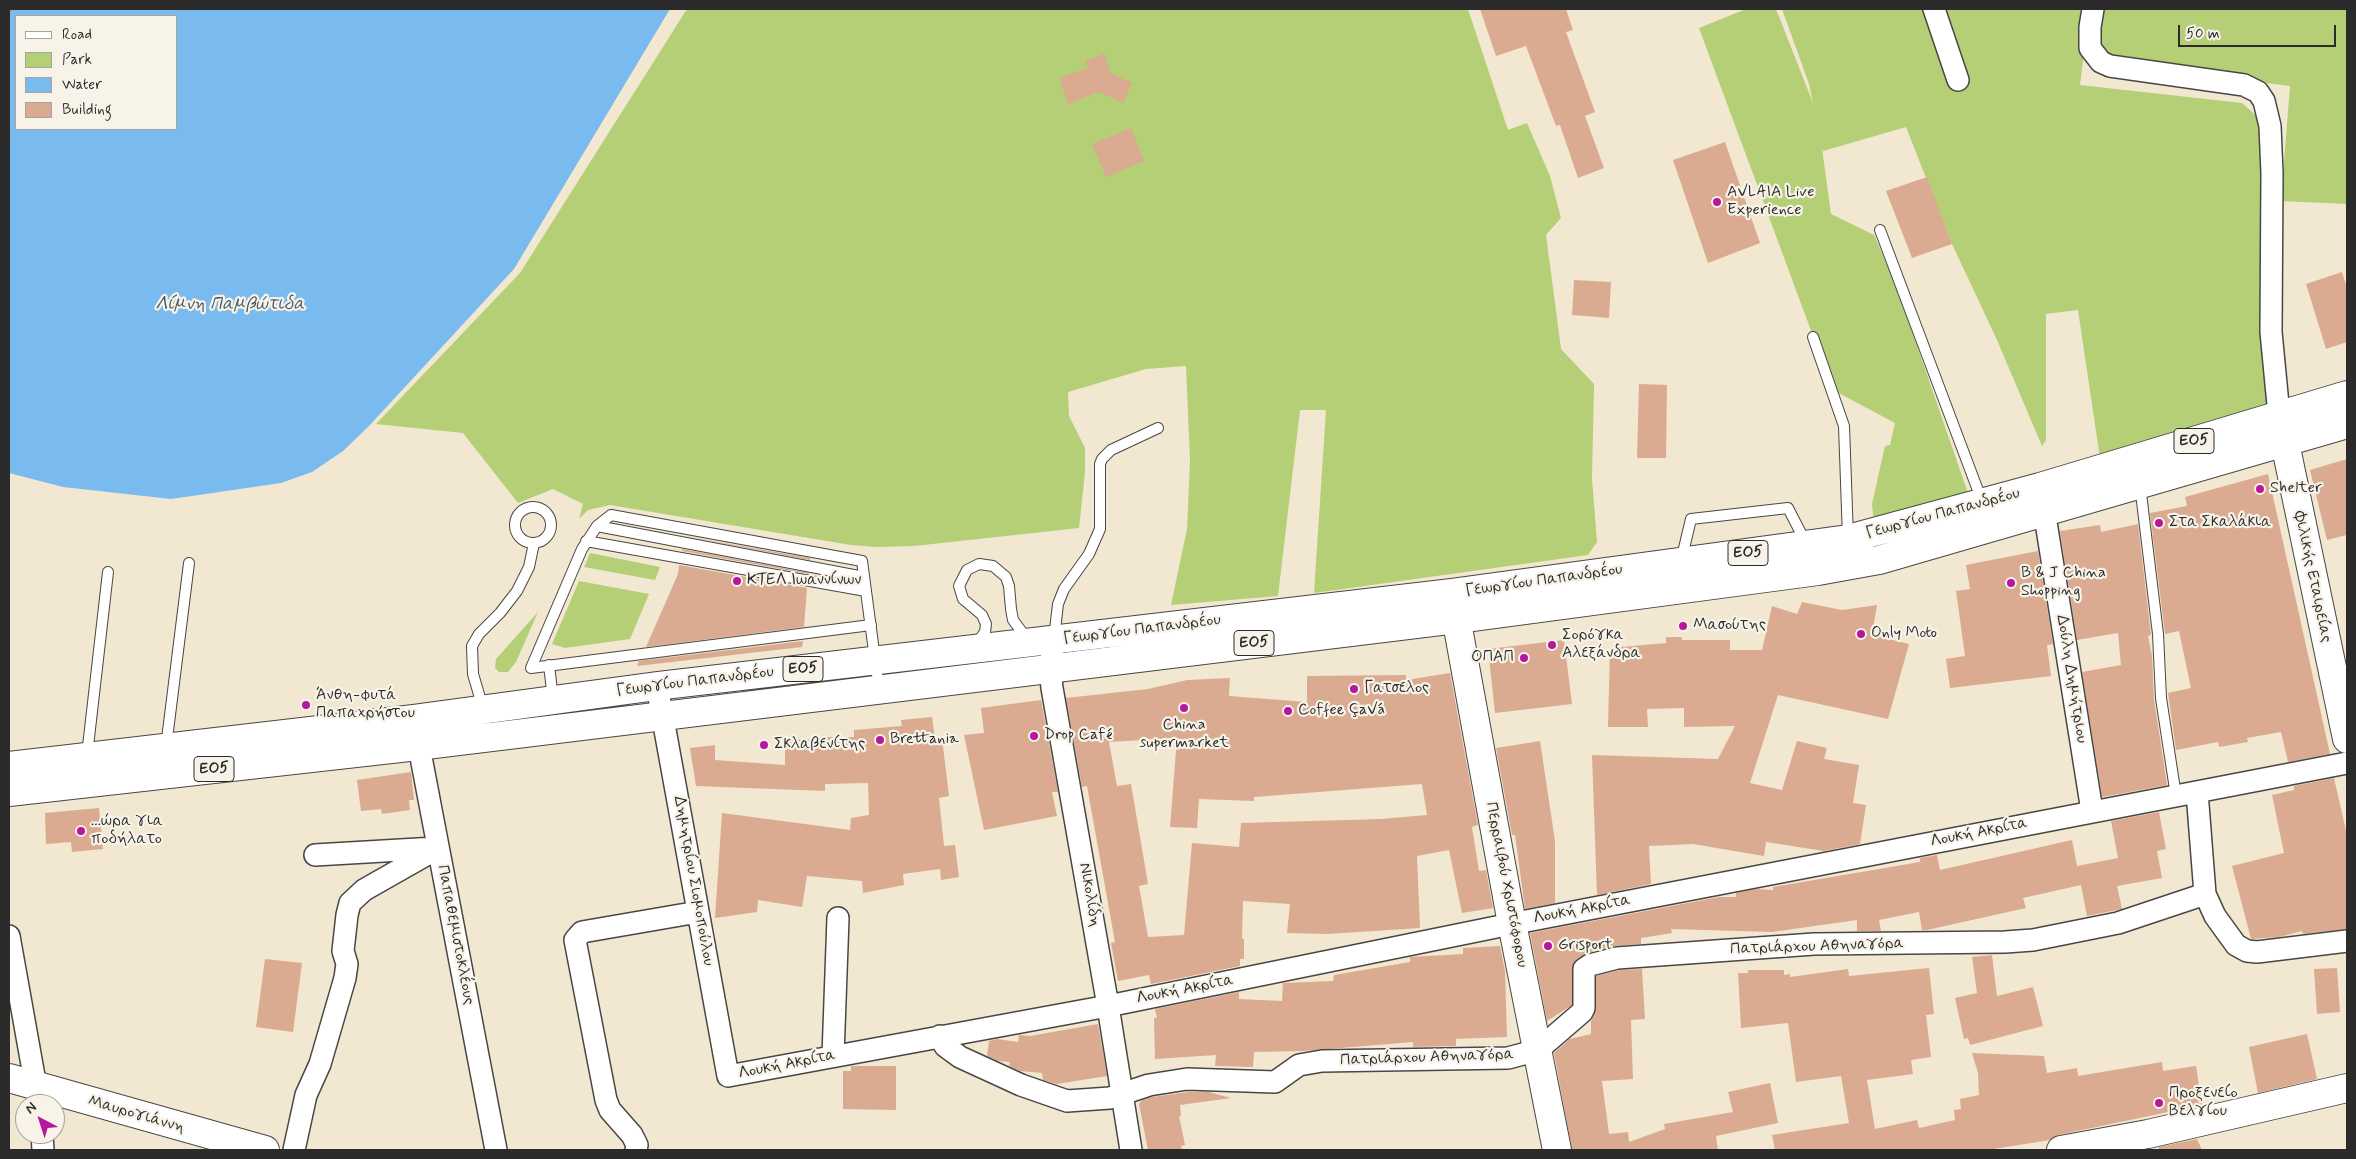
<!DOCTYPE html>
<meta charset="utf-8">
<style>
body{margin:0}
#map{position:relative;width:2356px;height:1159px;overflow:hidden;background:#f2e7d0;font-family:Mynerve,sans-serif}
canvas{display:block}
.frame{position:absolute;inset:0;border:10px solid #2b2b2b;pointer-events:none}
.legend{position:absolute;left:15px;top:15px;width:162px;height:115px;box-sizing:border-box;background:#f7f3e8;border:1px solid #a5a39c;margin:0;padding:6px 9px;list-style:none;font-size:15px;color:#2b2b2b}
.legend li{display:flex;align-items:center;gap:10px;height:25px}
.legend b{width:25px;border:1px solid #a5a39c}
.north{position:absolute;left:15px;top:1094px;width:50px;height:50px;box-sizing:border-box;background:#f7f3e8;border:1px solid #a5a39c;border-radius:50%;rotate:320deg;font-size:14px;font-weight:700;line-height:20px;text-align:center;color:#2b2b2b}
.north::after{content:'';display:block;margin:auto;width:18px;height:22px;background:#b5179e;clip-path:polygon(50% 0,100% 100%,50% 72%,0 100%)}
.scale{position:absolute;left:2178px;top:25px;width:158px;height:22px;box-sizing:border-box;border:2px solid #2b2b2b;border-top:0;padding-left:6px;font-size:15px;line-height:18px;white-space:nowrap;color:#2b2b2b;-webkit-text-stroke:4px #f7f3e8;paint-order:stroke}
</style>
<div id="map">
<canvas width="2356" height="1159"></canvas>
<div class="frame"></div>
<ul class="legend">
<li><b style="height:6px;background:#fff"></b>Road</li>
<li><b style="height:14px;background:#b4cf75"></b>Park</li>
<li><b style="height:14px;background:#7abbef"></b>Water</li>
<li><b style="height:14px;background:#daab90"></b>Building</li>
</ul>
<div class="north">N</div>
<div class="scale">50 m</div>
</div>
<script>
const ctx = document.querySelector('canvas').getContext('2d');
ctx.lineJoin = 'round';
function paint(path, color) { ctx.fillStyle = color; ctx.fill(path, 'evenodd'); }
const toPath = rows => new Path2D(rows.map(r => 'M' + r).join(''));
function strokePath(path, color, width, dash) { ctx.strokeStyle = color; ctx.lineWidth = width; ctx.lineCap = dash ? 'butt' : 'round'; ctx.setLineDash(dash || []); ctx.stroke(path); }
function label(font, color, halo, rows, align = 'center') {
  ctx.font = font + ' Mynerve,sans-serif'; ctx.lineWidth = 4.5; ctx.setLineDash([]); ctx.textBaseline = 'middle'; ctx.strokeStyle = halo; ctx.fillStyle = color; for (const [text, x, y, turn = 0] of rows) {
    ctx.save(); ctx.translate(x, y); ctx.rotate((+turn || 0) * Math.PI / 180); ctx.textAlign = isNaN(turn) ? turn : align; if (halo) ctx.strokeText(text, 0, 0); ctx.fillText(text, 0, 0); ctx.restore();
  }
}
const green = toPath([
 [687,9,1468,9,1508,130,1527,123,1550,176,1561,218,1546,235,1561,349,1594,384,1592,479,1597,542,1588,555,1314,593,1326,410,1300,410,1278,596,1171,605,1187,529,1190,461,1186,366,1146,369,1068,392,1069,416,1085,448,1085,472,1079,528,914,546,877,547,851,545,610,505,588,510,579,519,583,504,553,489,518,503,463,433,376,424,520,273],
 [1746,9,1776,9,1813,103,1809,84,1782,9,2089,9,2080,85,2242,103,2262,121,2269,407,2100,458,2078,310,2046,314,2046,440,2042,446,1997,340,1952,244,1906,127,1823,151,1822,148,1831,214,1874,235,1896,285,1970,499,1874,524,1872,504,1885,446,1890,445,1895,423,1833,390,1699,28],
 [2104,9,2347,9,2347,204,2281,201,2290,86,2117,64,2096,45],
 [590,553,660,567,655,580,584,567],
 [579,581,649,594,630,639,565,648,552,644],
 [538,612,516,662,508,672,499,672,495,668,496,659]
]);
const water = toPath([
 [9,9,670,9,514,269,368,427,343,451,312,472,281,483,171,499,63,487,9,473],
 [16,16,176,16,176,129,16,129]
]);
const building = toPath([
 [1480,9,1566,9,1573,30,1566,32,1595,112,1585,116,1604,168,1578,178,1560,125,1556,126,1526,46,1496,56],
 [1104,54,1111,73,1132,83,1123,103,1099,92,1068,104,1059,78,1088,68,1085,61],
 [1131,128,1144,161,1106,177,1092,144],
 [1725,142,1760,243,1708,263,1673,160],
 [1927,177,1952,244,1912,258,1886,191],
 [2342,272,2347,288,2347,342,2326,349,2306,284],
 [1574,280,1611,282,1609,318,1572,315],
 [1639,384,1667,385,1666,458,1637,458],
 [2347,459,2347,535,2327,540,2310,470],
 [2268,474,2330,754,2288,762,2281,732,2247,738,2248,742,2219,747,2218,742,2176,750,2168,693,2191,688,2179,631,2165,634,2150,513,2187,506,2185,497],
 [2138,524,2151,635,2148,636,2152,656,2154,699,2167,785,2102,797,2082,672,2121,665,2118,633,2077,640,2060,531,2100,525,2101,532],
 [684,536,810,558,810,560],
 [682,549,809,573,809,574,682,551],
 [2038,551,2053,644,2047,645,2051,676,1950,688,1946,659,1965,656,1956,591,1970,589,1966,565],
 [679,565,807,588,804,627,646,647,678,574],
 [1802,602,1842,610,1877,605,1872,635,1909,644,1888,719,1778,695,1750,783,1782,790,1797,741,1827,748,1824,759,1859,765,1853,803,1866,805,1860,844,1824,851,1766,842,1764,856,1693,844,1649,846,1651,884,1597,895,1592,755,1718,759,1735,726,1684,727,1684,708,1647,709,1648,727,1608,727,1610,648,1666,643,1666,637,1682,637,1682,640,1730,640,1730,650,1762,650,1772,606,1797,614],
 [1564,640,1572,704,1495,713,1488,649],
 [803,641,802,647,637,666,639,661],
 [1450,673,1478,825,1472,827,1479,871,1486,870,1493,908,1462,913,1449,850,1417,856,1420,928,1327,934,1287,933,1290,904,1243,901,1242,939,1244,939,1244,959,1240,959,1240,966,1151,984,1149,975,1118,981,1111,943,1115,942,1087,786,1082,787,1066,698,1148,689,1187,680,1230,678,1229,696,1307,702,1307,676,1406,675,1406,680],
 [1177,738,1170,827,1197,828,1199,799,1254,801,1254,797,1422,784,1427,815,1381,819,1241,823,1239,847,1192,843,1184,935,1148,937,1139,886,1148,884,1131,784,1117,786,1109,742],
 [1041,700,1058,792,1052,792,1057,816,984,830,964,735,984,733,981,708],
 [932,717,935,739,942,738,949,796,939,798,944,846,955,845,959,877,941,880,940,869,903,874,904,885,863,893,862,881,807,876,802,907,758,900,757,912,715,918,722,813,850,830,851,818,869,815,868,783,825,784,825,791,696,786,690,748,715,745,715,760,785,765,785,740,826,739,825,737,854,737,854,730,902,726,901,720],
 [1540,741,1555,841,1555,903,1525,909,1515,835,1512,835,1496,748],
 [411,772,414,800,409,800,410,810,382,814,381,809,361,811,357,780],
 [2334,778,2347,835,2347,929,2303,934,2302,931,2279,937,2251,939,2232,866,2284,853,2272,795,2294,790,2294,786],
 [99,808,103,849,72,852,71,842,46,844,45,813],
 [2159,812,2166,849,2157,851,2162,878,2117,886,2122,909,2087,916,2081,885,2023,898,2026,908,1927,930,1922,930,1919,912,1879,920,1881,931,1857,931,1857,920,1772,932,1671,929,1672,933,1641,938,1641,944,1614,946,1587,953,1577,959,1572,969,1572,1005,1547,1021,1530,933,1719,897,1736,897,1736,893,1756,889,1773,890,1773,887,1920,862,1920,858,1937,855,1940,870,2072,840,2077,866,2118,858,2111,821],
 [1500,946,1505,971,1507,1037,1456,1039,1456,1046,1413,1047,1413,1042,1304,1051,1254,1052,1253,1067,1215,1066,1216,1055,1155,1059,1154,1018,1157,1018,1155,1009,1239,992,1239,999,1282,1001,1283,983,1333,981,1334,975,1410,962,1410,957,1463,954,1463,948],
 [1992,955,1997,996,2033,987,2043,1026,1970,1045,1968,1038,1964,1039,1955,998,1977,993,1972,957],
 [265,959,302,963,293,1032,256,1027],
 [1929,968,1934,1014,1926,1015,1931,1057,1911,1060,1913,1074,1867,1080,1875,1129,1917,1120,1919,1128,1955,1120,1954,1110,1961,1109,1960,1099,1979,1095,1978,1073,1972,1053,2044,1056,2047,1073,2077,1068,2078,1076,2162,1062,2163,1071,2196,1066,2202,1105,2058,1135,2050,1140,1987,1150,1775,1150,1772,1135,1849,1123,1841,1076,1796,1082,1788,1023,1741,1028,1738,973,1748,973,1748,970,1784,970,1784,975,1790,974,1790,977,1848,969,1849,976],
 [2337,968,2340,1012,2317,1014,2314,969],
 [1642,969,1645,1019,1631,1020,1633,1079,1602,1081,1609,1134,1628,1132,1629,1142,1665,1129,1664,1124,1733,1112,1728,1092,1770,1083,1778,1123,1716,1136,1718,1150,1572,1150,1554,1053,1570,1039,1591,1034,1591,1021,1596,1008,1596,976,1619,970],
 [1098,1024,1107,1076,1057,1084,1043,1080,1042,1073,1020,1071,1009,1066,1010,1062,998,1061,987,1056,989,1041,997,1039,1018,1042,1019,1035,1030,1036],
 [2307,1034,2317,1079,2258,1093,2249,1047],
 [851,1066,896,1066,896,1110,843,1109,843,1071,851,1071],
 [1188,1092,1209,1092,1231,1098,1180,1105,1181,1116,1179,1116,1185,1145,1181,1146,1182,1150,1148,1150,1139,1104,1142,1100,1152,1097],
 [2197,1139,2202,1150,2159,1150,2159,1147]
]);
const lane = toPath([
 [1880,230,1982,501],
 [1813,337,1844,426,1848,538],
 [2140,485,2158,634,2161,698,2176,796],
 '515 525a18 18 0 1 1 36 0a18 18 0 1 1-36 0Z',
 [597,526,864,577],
 [586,541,866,591],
 [1681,561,1691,519,1788,508,1806,543],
 [871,625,531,668,582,549,597,526,611,515,862,561,879,689],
 [1054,639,1058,604,1064,589,1089,554,1100,529,1100,464,1102,459,1111,450,1158,428],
 [976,644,985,632,986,624,982,615,963,599,959,586,967,570,979,564,993,566,1006,577,1009,586,1011,609,1013,620,1022,632,1028,637],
 [549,665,553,699],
 [483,708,473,674,472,646,479,634,500,613,517,591,529,567,534,543],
 [166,747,189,563],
 [87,755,108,572]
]);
const street = toPath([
 [1934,9,1958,80],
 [2093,9,2090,27,2090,48,2101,62,2110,66,2244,85,2258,92,2264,101,2270,126,2272,173,2271,332,2279,415],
 [2042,497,2092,811],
 [1054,640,1050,668,1052,688,1108,1006,1131,1150],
 [657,686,728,1076,1108,1006,1516,923,2347,763],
 [416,731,496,1150],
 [2197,792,2205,894,2215,916,2236,945,2247,951,2257,952,2347,941],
 [315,855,435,848],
 [9,936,39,1104],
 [940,1036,945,1046,960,1057,1021,1085,1067,1101,1110,1098,1149,1085,1187,1079,1275,1082,1299,1065,1322,1061,1508,1058,1538,1050,1582,1012,1584,1008,1584,969,1590,965,1617,958,1814,944,2005,942,2033,940,2118,923,2205,894],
 [833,1056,838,918],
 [42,1134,43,1150],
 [294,1150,306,1095,320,1064,345,978,347,964,343,951,347,915,350,903,364,890,438,848],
 [636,1150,637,1145,632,1135,610,1110,606,1100,575,940,582,932,698,912]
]);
const secondary = toPath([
 [2280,419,2347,739],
 [1452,595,1510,913,1557,1150],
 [9,1078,265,1150],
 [2061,1150,2148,1134,2347,1088]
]);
const primary = toPath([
 [9,766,414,719,657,686,1452,593,1848,539,2040,487,2347,395],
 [9,792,418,746,1457,619,1818,571,1879,560,2347,424]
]);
const markers = [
 [1717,202,5,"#b5179e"],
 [2260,489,5,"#b5179e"],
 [2159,523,5,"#b5179e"],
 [737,581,5,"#b5179e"],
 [2011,583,5,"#b5179e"],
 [1683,626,5,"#b5179e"],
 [1861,634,5,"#b5179e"],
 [1552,645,5,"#b5179e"],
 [1524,658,5,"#b5179e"],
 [1354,689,5,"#b5179e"],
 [306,705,5,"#b5179e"],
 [1184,708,5,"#b5179e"],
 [1288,711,5,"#b5179e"],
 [1034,736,5,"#b5179e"],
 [880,740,5,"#b5179e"],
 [764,745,5,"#b5179e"],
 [81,831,5,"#b5179e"],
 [1548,946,5,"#b5179e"],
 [2159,1103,5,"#b5179e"]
];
const shields = [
 [2194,441,40],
 [1748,553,40],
 [1254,643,40],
 [803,669,40],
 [214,769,40]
];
const shieldNames = [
 ["ΕΟ5",2194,441],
 ["ΕΟ5",1748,553],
 ["ΕΟ5",1254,643],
 ["ΕΟ5",803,669],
 ["ΕΟ5",214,769]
];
const poiNames = [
 ["AVLAIA Live",1727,193],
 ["Experience",1727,211],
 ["Shelter",2270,489],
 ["Στα Σκαλάκια",2169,523],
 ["B & J China",2021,574],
 ["Shopping",2021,592],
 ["ΚΤΕΛ Ιωαννίνων",747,581],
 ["Μασούτης",1693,626],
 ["Only Moto",1871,634],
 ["Σορόγκα",1562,636],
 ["Αλεξάνδρα",1562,654],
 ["ΟΠΑΠ",1514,658,"right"],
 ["Γατσελος",1364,689],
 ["Άνθη-φυτά",316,696],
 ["Παπαχρήστου",316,714],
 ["Coffee ÇaVá",1298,711],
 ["China",1184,726,"center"],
 ["supermarket",1184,744,"center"],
 ["Drop Café",1044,736],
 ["Brettania",890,740],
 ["Σκλαβενίτης",774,745],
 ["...ώρα για",91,822],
 ["ποδήλατο",91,840],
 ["Grisport",1558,946],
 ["Προξενείο",2169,1094],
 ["Βελγίου",2169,1112]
];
const streetNames = [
 ["Γεωργίου Παπανδρέου",1943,514,-15],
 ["Φιλικής Εταιρείας",2312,577,78],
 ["Γεωργίου Παπανδρέου",1544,581,-8],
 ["Γεωργίου Παπανδρέου",1142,630,-7],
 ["Δούλη Δημήτριου",2071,679,81],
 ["Γεωργίου Παπανδρέου",695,682,-7],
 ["Λουκή Ακρίτα",1979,833,-11],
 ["Δημητρίου Σιομοπούλου",693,881,80],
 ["Περραιβού Χριστόφορου",1506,885,79],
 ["Νικολίδη",1089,895,80],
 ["Λουκή Ακρίτα",1582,910,-11],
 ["Παπαθεμιστοκλέους",455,935,79],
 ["Πατριάρχου Αθηναγόρα",1817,947,-2],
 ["Λουκή Ακρίτα",1185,990,-11],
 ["Πατριάρχου Αθηναγόρα",1427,1058,-2],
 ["Λουκή Ακρίτα",787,1065,-11],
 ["Μαυρογιάννη",136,1115,16]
];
const waterNames = [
 ["Λίμνη Παμβώτιδα",230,305]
];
paint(green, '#b4cf75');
paint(water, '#7abbef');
paint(building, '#daab90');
strokePath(lane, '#494744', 12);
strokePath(street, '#494744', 24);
strokePath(secondary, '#494744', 30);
strokePath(primary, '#494744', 30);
strokePath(lane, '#fff', 10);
strokePath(street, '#fff', 21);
strokePath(secondary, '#fff', 28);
strokePath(primary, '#fff', 28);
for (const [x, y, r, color] of markers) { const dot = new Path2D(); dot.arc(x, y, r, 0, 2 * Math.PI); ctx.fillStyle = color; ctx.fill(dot); strokePath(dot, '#f7f3e8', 2); }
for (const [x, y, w] of shields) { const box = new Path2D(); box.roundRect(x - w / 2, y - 12.5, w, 25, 4); ctx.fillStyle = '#f7f3e8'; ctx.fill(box); strokePath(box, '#2b2b2b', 1); }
label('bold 15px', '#2b2b2b', null, shieldNames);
label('16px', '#2b2b2b', '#f7f3e8', poiNames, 'left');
label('16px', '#2b2b2b', '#f7f3e8', streetNames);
label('italic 18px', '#435666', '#f7f3e8', waterNames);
</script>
